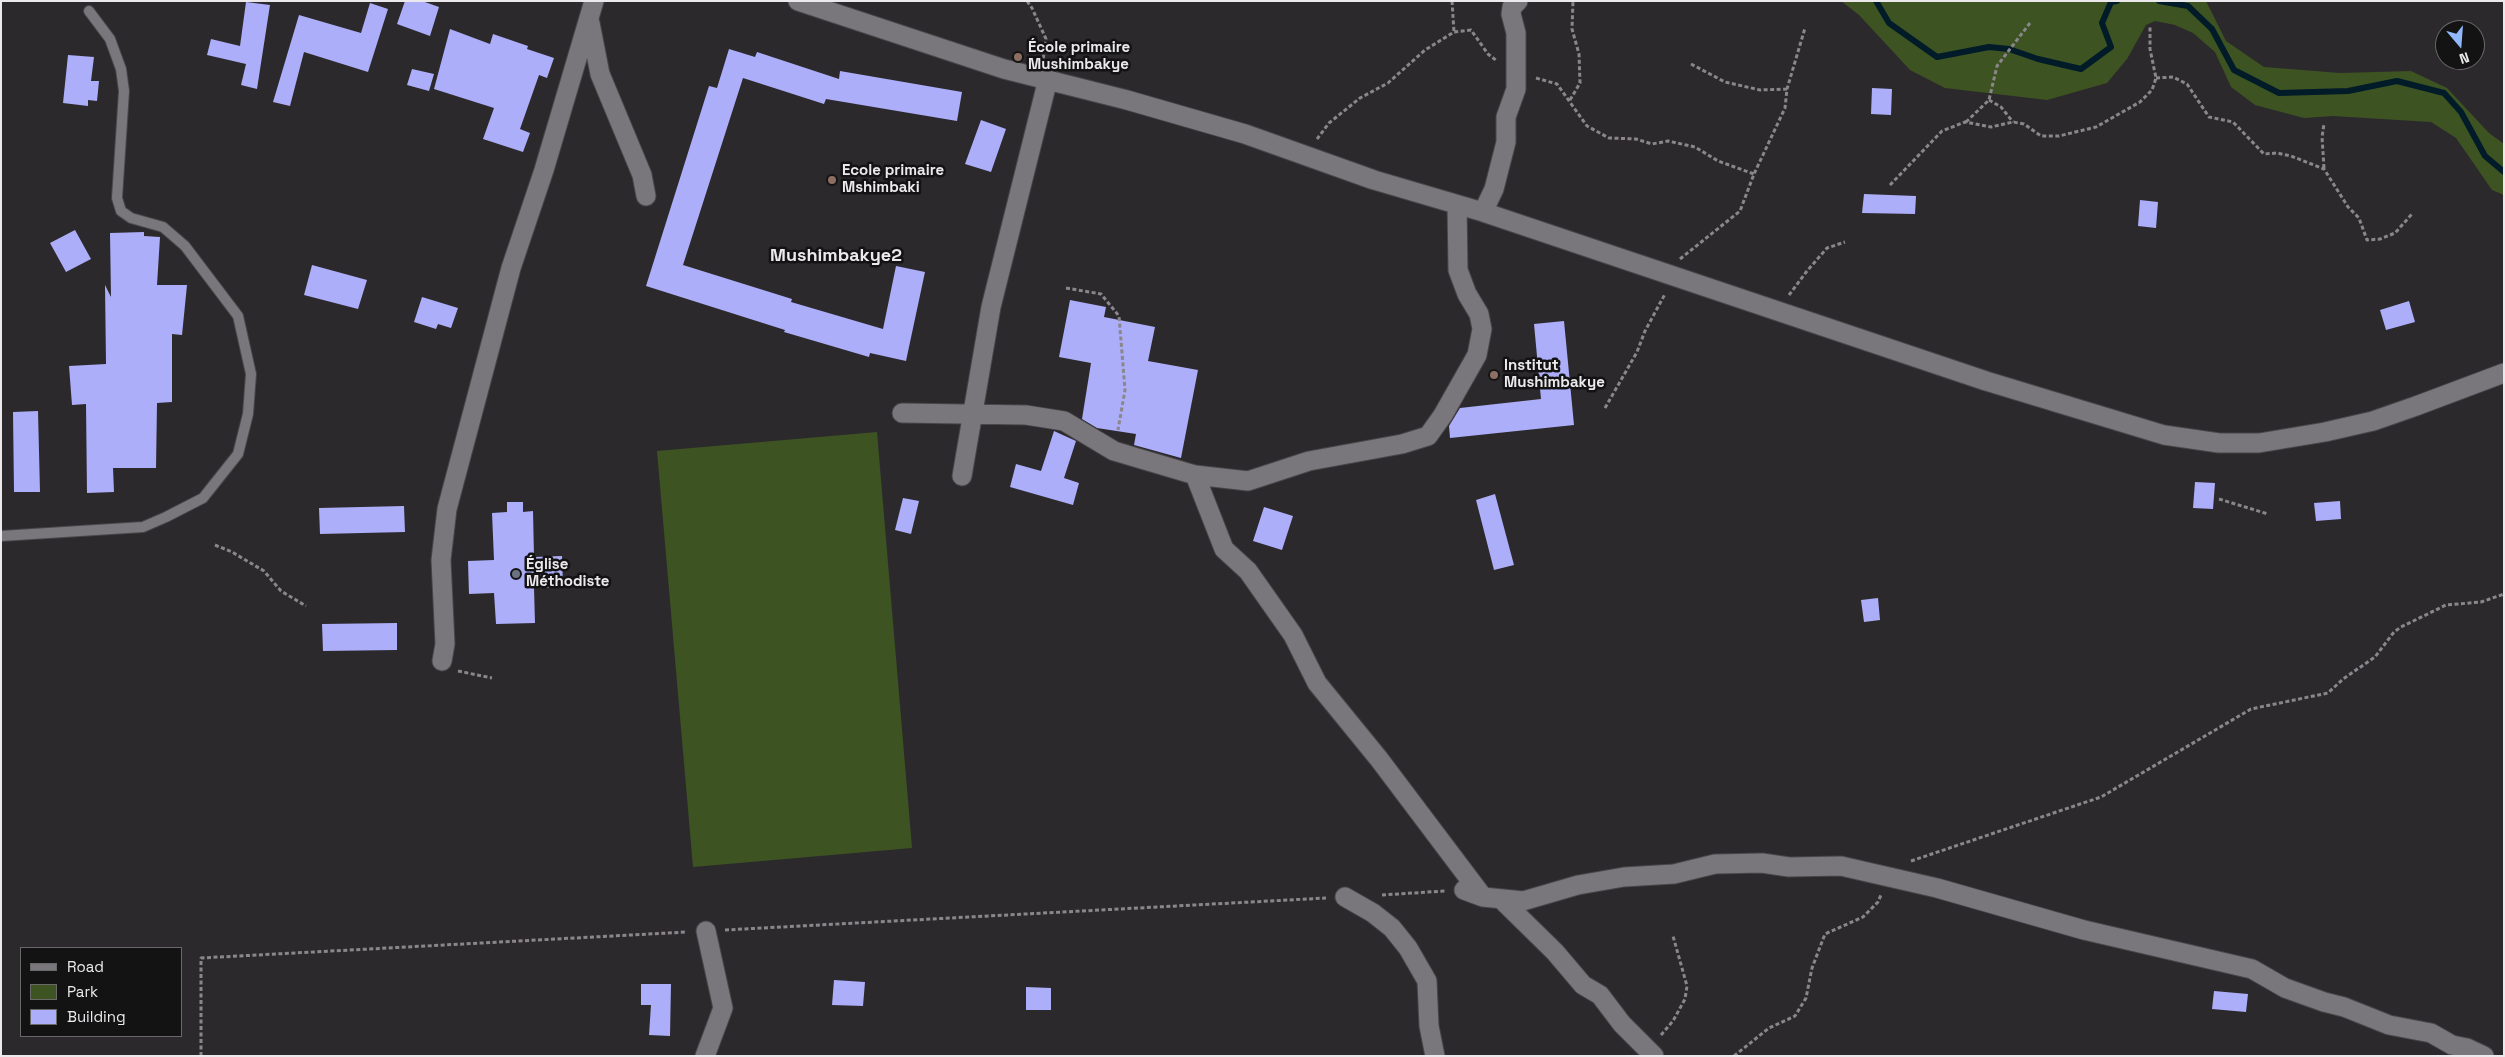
<!DOCTYPE html>
<meta charset="utf-8">
<style>
body{margin:0}
#map{position:relative;width:2505px;height:1057px;overflow:hidden;background:#2c292d;font-family:"Space Grotesk",sans-serif}
canvas{display:block}
.frame{position:absolute;inset:0;border:2px solid #ebe9ec;pointer-events:none}
.legend{position:absolute;left:20px;top:947px;width:162px;height:90px;box-sizing:border-box;background:#141314;border:1px solid #6a696a;margin:0;padding:6px 9px;list-style:none;font-size:15px;color:#ebe9ec}
.legend li{display:flex;align-items:center;gap:10px;height:25px}
.legend b{width:25px;border:1px solid #6a696a}
.north{position:absolute;left:2435px;top:20px;width:50px;height:50px;box-sizing:border-box;background:#141314;border:1px solid #6a696a;border-radius:50%;rotate:162deg;font-size:14px;font-weight:700;line-height:20px;text-align:center;color:#ebe9ec}
.north::after{content:'';display:block;margin:auto;width:18px;height:22px;background:#8fb8fd;clip-path:polygon(50% 0,100% 100%,50% 72%,0 100%)}
</style>
<div id="map">
<canvas width="2505" height="1057"></canvas>
<div class="frame"></div>
<ul class="legend">
<li><b style="height:6px;background:#7a777c"></b>Road</li>
<li><b style="height:14px;background:#3d5322"></b>Park</li>
<li><b style="height:14px;background:#acaef9"></b>Building</li>
</ul>
<div class="north">N</div>
</div>
<script>
const ctx = document.querySelector('canvas').getContext('2d');
ctx.lineJoin = 'round';
function paint(path, color) { ctx.fillStyle = color; ctx.fill(path, 'evenodd'); }
const toPath = rows => new Path2D(rows.map(r => 'M' + r).join(''));
function strokePath(path, color, width, dash) { ctx.strokeStyle = color; ctx.lineWidth = width; ctx.lineCap = dash ? 'butt' : 'round'; ctx.setLineDash(dash || []); ctx.stroke(path); }
function label(font, color, halo, rows, align = 'center') {
  ctx.font = font + ' "Space Grotesk",sans-serif'; ctx.lineWidth = 5; ctx.setLineDash([]); ctx.textBaseline = 'middle'; ctx.strokeStyle = halo; ctx.fillStyle = color; for (const [text, x, y, turn = 0] of rows) {
    ctx.save(); ctx.translate(x, y); ctx.rotate((+turn || 0) * Math.PI / 180); ctx.textAlign = isNaN(turn) ? turn : align; if (halo) ctx.strokeText(text, 0, 0); ctx.fillText(text, 0, 0); ctx.restore();
  }
}
const green = toPath([
 [1841,1,2206,1,2226,41,2264,67,2340,73,2411,71,2447,88,2489,133,2504,144,2504,195,2492,190,2456,138,2431,122,2333,116,2304,118,2255,105,2231,87,2215,52,2193,33,2175,25,2155,21,2146,25,2127,59,2107,83,2047,100,1945,88,1910,70,1859,15],
 [877,432,912,848,693,867,657,451]
]);
const stream = toPath([
 [1876,1,1889,23,1937,57,1989,47,2009,49,2038,59,2081,69,2111,47,2102,23,2111,2,2117,1],
 [2159,1,2188,6,2212,29,2234,70,2279,93,2348,91,2397,81,2444,93,2461,112,2485,156,2504,172]
]);
const building = toPath([
 [405,1,422,1,439,7,430,36,397,24],
 [246,2,270,5,257,89,241,85,246,64,207,55,211,39,240,46],
 [370,3,388,9,368,72,304,52,290,106,273,102,299,15,361,33],
 [450,29,490,44,493,34,528,46,527,49,554,58,547,78,539,75,520,129,530,133,523,152,483,139,494,108,434,89],
 [729,49,755,57,757,52,839,79,840,71,962,92,957,121,826,99,824,104,743,78,683,265,792,299,791,302,883,329,896,266,925,272,906,361,870,353,869,357,784,332,785,330,646,286,709,86,717,88],
 [68,55,94,57,91,81,99,81,97,101,88,100,88,106,63,103],
 [412,69,434,74,429,91,407,85],
 [1872,88,1892,89,1891,115,1871,114],
 [981,120,1006,129,991,172,965,164],
 [1864,194,1916,196,1915,214,1862,213],
 [2140,200,2158,202,2156,228,2138,226],
 [75,230,91,259,66,272,50,243],
 [144,232,144,236,160,237,157,285,187,285,182,335,172,334,172,402,157,403,156,468,113,468,114,492,87,493,86,404,72,405,69,366,106,364,105,285,111,297,110,233],
 [312,265,367,280,358,309,304,295],
 [422,297,458,308,451,328,438,324,436,329,414,322],
 [1070,300,1106,307,1104,317,1155,327,1148,361,1198,370,1181,458,1134,445,1136,434,1097,428,1082,419,1091,363,1059,357],
 [2409,301,2415,322,2386,330,2380,310],
 [1564,321,1574,425,1450,438,1449,426,1460,408,1541,399,1534,324],
 [38,411,40,492,14,492,13,412],
 [1054,431,1076,441,1064,478,1079,483,1073,505,1010,487,1016,464,1041,471],
 [2195,482,2215,483,2213,509,2193,508],
 [1495,494,1514,565,1494,570,1476,500],
 [903,498,919,501,911,534,895,530],
 [2340,501,2341,519,2316,521,2314,503],
 [507,502,523,502,523,512,533,511,534,557,562,556,563,587,534,588,535,623,496,624,494,593,469,594,468,561,494,560,492,513,507,512],
 [404,506,405,532,320,534,319,508],
 [1264,507,1293,516,1282,550,1253,541],
 [1878,598,1880,620,1864,622,1861,600],
 [397,623,397,650,323,651,322,624],
 [834,980,865,982,863,1006,832,1005],
 [641,984,671,984,670,1036,649,1035,651,1005,641,1005],
 [1026,987,1051,988,1051,1010,1026,1010],
 [2214,991,2248,994,2246,1012,2212,1009]
]);
const path = toPath([
 [1027,1,1032,8,1046,39,1043,60],
 [1452,1,1454,32],
 [1691,64,1725,82,1760,90,1787,89],
 [1536,78,1557,84,1587,126,1609,138,1636,139,1652,144,1668,141,1695,147,1718,161,1754,174],
 [2156,78,2173,77,2187,84,2209,117,2233,122,2264,154,2277,153,2291,156,2324,169,2348,207,2359,218,2367,240,2380,239,2395,233,2412,214],
 [1570,100,1580,83,1579,54,1572,29,1573,1],
 [1989,100,2001,107,2013,122],
 [1966,122,1989,100,1997,66,2030,23],
 [1317,139,1329,123,1360,98,1388,83,1425,50,1454,32,1471,30,1488,54,1497,61],
 [2324,168,2322,137,2324,124],
 [1890,185,1942,131,1965,122,1991,127,2013,122,2024,124,2041,136,2059,136,2096,127,2140,102,2152,90,2156,78,2150,49,2150,27],
 [1680,259,1740,211,1754,174,1785,108,1787,89,1805,28],
 [1066,288,1101,294,1119,316,1125,390,1118,430],
 [1789,295,1807,271,1827,248,1845,242],
 [1605,408,1637,352,1645,331,1665,294],
 [2219,499,2268,514],
 [215,545,232,552,264,571,281,591,306,606],
 [458,671,492,678],
 [1911,861,2101,797,2251,709,2328,693,2343,679,2375,657,2394,632,2401,627,2446,605,2481,602,2504,594],
 [1382,895,1445,891],
 [725,930,1326,898],
 [1661,1035,1673,1021,1685,999,1687,986,1673,936],
 [201,1056,201,958,687,932],
 [1734,1056,1769,1028,1795,1016,1806,998,1812,968,1825,934,1863,917,1878,902,1881,895]
]);
const lane = toPath([
 [1,536,143,527,166,517,203,498,238,454,248,414,251,374,238,316,185,246,163,227,131,218,121,211,117,198,124,91,121,69,110,39,89,11]
]);
const street = toPath([
 [798,1,1004,69,1127,100,1245,134,1374,180,1483,212,1986,381,2164,435,2219,443,2259,443,2325,432,2373,421,2416,406,2504,373],
 [590,23,600,74,642,175,646,196],
 [1483,212,1494,189,1506,142,1506,117,1516,89,1516,33,1511,14,1512,7,1518,1],
 [902,413,1026,415,1064,421,1114,451,1195,475,1248,481,1309,461,1402,444,1428,436,1443,415,1477,355,1482,329,1479,314,1467,294,1458,270,1457,205],
 [1195,475,1224,549,1248,571,1293,635,1317,683,1379,759,1483,897],
 [962,476,991,307,1048,79],
 [442,661,445,644,441,560,447,509,511,268,544,170,594,1],
 [1464,890,1483,897,1523,901,1578,885,1624,877,1674,874,1715,864,1762,863,1789,867,1841,866,1937,888,2084,930,2252,969,2285,988,2324,1002,2344,1007,2389,1025,2431,1033,2452,1045,2467,1048,2484,1056],
 [1345,897,1373,913,1392,928,1408,948,1427,981,1429,1026,1435,1056],
 [1501,899,1555,952,1583,985,1600,995,1622,1024,1654,1056],
 [705,1056,723,1008,706,931]
]);
const markers = [
 [1018,57,5,"#8d6e63"],
 [832,180,5,"#8d6e63"],
 [1494,375,5,"#8d6e63"],
 [516,574,5,"#6b7280"]
];
const poiNames = [
 ["École primaire",1028,48],
 ["Mushimbakye",1028,65],
 ["Ecole primaire",842,171],
 ["Mshimbaki",842,188],
 ["Institut",1504,366],
 ["Mushimbakye",1504,383],
 ["Église",526,565],
 ["Méthodiste",526,582]
];
const quarterNames = [
 ["Mushimbakye2",836,256]
];
paint(green, '#3d5322');
strokePath(stream, '#011b29', 6);
paint(building, '#acaef9');
strokePath(lane, '#484649', 12);
strokePath(street, '#484649', 21);
strokePath(path, '#8a878b', 3, [4, 2.5]);
strokePath(lane, '#7a777c', 10);
strokePath(street, '#7a777c', 19);
for (const [x, y, r, color] of markers) { const dot = new Path2D(); dot.arc(x, y, r, 0, 2 * Math.PI); ctx.fillStyle = color; ctx.fill(dot); strokePath(dot, '#141314', 2); }
label('bold 15px', '#ebe9ec', '#141314', poiNames, 'left');
label('bold 18px', '#ebe9ec', '#141314', quarterNames);
</script>
